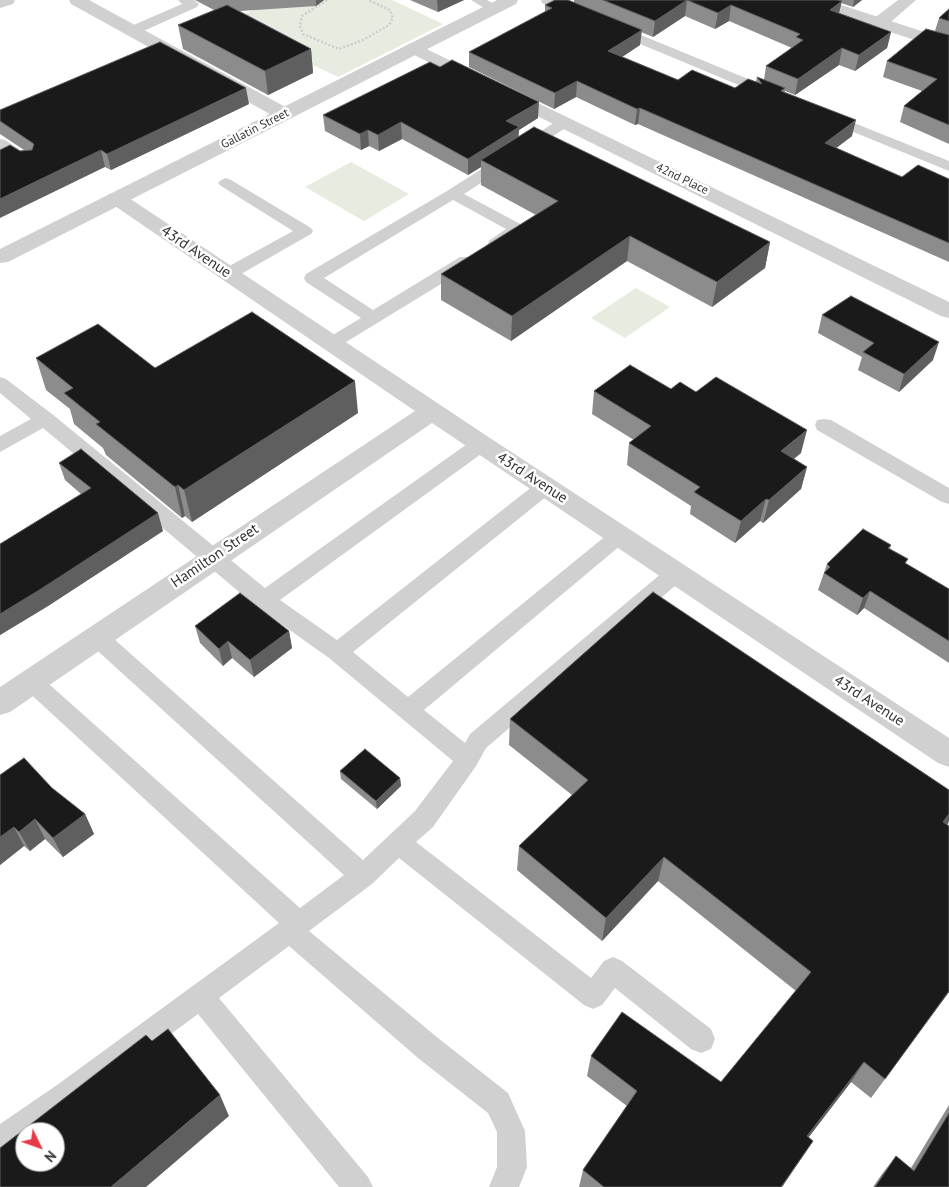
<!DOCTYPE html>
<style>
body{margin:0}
#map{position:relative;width:949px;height:1187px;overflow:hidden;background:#fff;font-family:"PT Sans",sans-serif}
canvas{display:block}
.north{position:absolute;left:15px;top:1122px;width:50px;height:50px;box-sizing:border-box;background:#fff;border:1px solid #adadad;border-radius:50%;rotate:132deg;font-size:14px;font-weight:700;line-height:20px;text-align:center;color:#333}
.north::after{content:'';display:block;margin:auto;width:18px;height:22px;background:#e63946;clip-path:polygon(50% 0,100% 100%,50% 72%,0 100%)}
</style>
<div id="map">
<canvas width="949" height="1187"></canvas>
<div class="north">N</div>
</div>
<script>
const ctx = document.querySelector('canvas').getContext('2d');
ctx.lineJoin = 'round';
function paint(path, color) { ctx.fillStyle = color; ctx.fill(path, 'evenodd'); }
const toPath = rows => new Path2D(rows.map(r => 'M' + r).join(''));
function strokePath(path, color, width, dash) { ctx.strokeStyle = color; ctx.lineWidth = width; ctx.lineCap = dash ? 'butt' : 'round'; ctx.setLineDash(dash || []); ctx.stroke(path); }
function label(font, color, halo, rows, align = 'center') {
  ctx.font = font + ' "PT Sans",sans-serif'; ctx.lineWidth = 5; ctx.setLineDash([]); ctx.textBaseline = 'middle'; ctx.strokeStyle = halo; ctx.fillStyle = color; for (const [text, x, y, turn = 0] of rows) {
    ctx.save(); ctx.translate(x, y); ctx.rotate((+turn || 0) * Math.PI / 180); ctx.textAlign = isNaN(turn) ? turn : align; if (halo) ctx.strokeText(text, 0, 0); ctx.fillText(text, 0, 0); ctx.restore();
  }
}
const green = toPath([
 [277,0,392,0,443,24,338,77,233,27,244,14],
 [351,162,409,194,364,221,305,187],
 [636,288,670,307,625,338,591,318]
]);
const path = toPath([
 [327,0,302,16,300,26,303,34,339,49,363,40,389,25,393,18,390,10,368,0]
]);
const service = toPath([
 [178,0,194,0,199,4,197,7,139,33,134,34,127,30,129,27,182,4,178,0],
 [471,0,487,0,501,8,499,11,489,11,471,0],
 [541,0,558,0,584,10,586,13,584,16,574,16,542,3,541,0],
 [614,24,775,90,777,93,775,96,765,96,609,31,607,28,609,25,614,24],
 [829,113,949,161,949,171,824,120,822,117,824,114,829,113],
 [565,118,570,119,572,122,570,125,464,194,524,226,526,229,524,232,502,246,490,246,488,243,490,240,506,229,453,200,324,278,373,310,460,257,472,257,474,261,472,265,338,347,332,349,326,347,323,343,326,339,361,318,306,282,304,278,306,274,447,191,560,119,565,118],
 [0,139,5,140,38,162,35,165,25,165,0,150,0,139],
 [226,178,231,180,311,228,313,231,311,234,234,278,222,278,220,274,222,270,293,231,221,186,218,183,221,180,226,178],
 [0,377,6,379,52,414,265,588,474,439,481,437,488,439,491,444,488,449,280,600,337,640,538,482,545,480,552,482,555,487,552,492,353,652,408,697,613,530,620,527,627,530,630,535,627,540,424,710,465,743,470,734,669,567,676,565,683,567,686,573,683,579,486,748,476,766,433,827,416,842,591,978,604,961,613,957,622,961,711,1029,715,1039,711,1049,701,1053,691,1049,615,988,602,1005,593,1009,584,1005,399,858,372,884,309,931,438,1038,508,1093,525,1131,527,1167,519,1187,489,1187,497,1167,497,1132,488,1113,418,1058,289,946,219,998,368,1177,373,1187,339,1187,198,1014,38,1132,25,1132,25,1141,0,1155,0,1124,57,1085,279,923,24,688,21,682,24,676,32,673,40,676,300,908,344,875,89,643,86,637,89,631,97,628,105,631,363,860,415,811,453,761,329,658,256,606,43,428,0,452,0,436,31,419,0,393,0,377],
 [824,419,831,420,949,488,949,504,942,502,817,430,815,425,817,420,824,419]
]);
const minor = toPath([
 [69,0,89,0,291,110,293,114,291,118,284,120,277,118,71,4,69,0],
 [898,0,916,0,885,27,879,28,873,27,870,23,873,19,898,0],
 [414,43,949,302,949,318,941,316,408,52,405,48,408,44,414,43],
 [116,192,123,194,490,438,949,738,949,767,938,763,432,423,10,712,0,715,0,687,415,411,109,202,106,198,109,194,116,192]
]);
const tertiary = toPath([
 [0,0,15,0,13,4,0,8,0,0],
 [497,0,518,0,516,4,8,262,0,263,0,249,497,0],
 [801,0,826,0,949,40,949,51,803,4,801,0]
]);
const wall = toPath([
 [195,0,324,0,316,6,240,11,311,49,313,73,268,95,183,49,178,25,214,10],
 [410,0,464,0,438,12],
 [574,0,862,0,853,7,841,3,839,13,891,32,887,48,855,71,839,65,795,95,785,91,784,93,852,136,836,148,902,177,949,179,949,262,638,124,635,125,576,97,554,109,469,67,469,52,545,12,545,5,574,3],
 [685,16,715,29,729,21,792,48,766,66,764,80,757,77,756,82,735,88,678,80,622,57,640,45,641,32,653,37],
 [949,9,949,144,900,122,904,106,922,91,883,77,887,61,935,31,939,18],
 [249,104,111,170,105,167,20,151,24,150,0,134,0,110],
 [323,115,538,118,519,130,518,137,770,242,765,268,712,307,627,261,511,341,441,300,441,274,536,215,481,185,481,167,468,175,402,139,379,151,369,146,361,150,325,131],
 [822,315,933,360,899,392,858,370,862,357,818,333],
 [36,358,155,368,358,413,192,522,185,516,182,518,106,455,103,448,74,424,70,409,46,390],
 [671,389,801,453,794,459,807,467,801,489,763,523,760,521,735,543,690,514,691,506,627,465,629,443,634,440,592,414,594,391],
 [59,463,163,531,48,606,0,635,0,544,81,494,65,480],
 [891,545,890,549,906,564,949,589,949,663,864,608,857,615,818,590,827,564],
 [195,626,289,631,292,648,254,677,232,658,223,666,200,643],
 [510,719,947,825,949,992,871,1098,851,1082,808,1138,813,1141,782,1187,579,1187,583,1170,627,1106,587,1076,591,1056,721,1082,796,991,658,881,602,941,517,870,519,846,572,795,509,745],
 [340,771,400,778,401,786,377,809,341,779],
 [0,775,52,788,85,814,94,834,63,857,45,839,30,851,24,846,0,865],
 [949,1105,949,1187,873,1187,882,1174,896,1156,911,1168]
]);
const shadedWall = toPath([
 [316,0,324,0,316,6],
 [437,0,464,0,438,12],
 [687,0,685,16,653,37,655,21],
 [854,0,862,0,853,7],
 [842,1,838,17,830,10],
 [731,5,729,21,715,29,718,13],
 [642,30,640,45,607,67,608,51],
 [891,32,887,48,855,71,859,55],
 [842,48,839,65,795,95,798,79],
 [311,49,313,73,268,95,265,71],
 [577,81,576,97,554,109,555,93],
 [246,88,249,104,111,170,107,154],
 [539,102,538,118,519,130,518,143,481,160,481,167,468,175,468,159,506,121],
 [640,108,638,124,635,125,637,109],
 [856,120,852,136,822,159,825,143],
 [401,122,402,139,379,151,378,135],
 [368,130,369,146,361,150,360,134],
 [101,150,105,167,0,218,0,199],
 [630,236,627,261,511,341,512,316],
 [770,242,765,268,712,307,717,282],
 [939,342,933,360,899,392,904,374],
 [355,381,358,413,192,522,184,490],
 [807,430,801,453,775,473,781,451],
 [807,467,801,489,763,523,769,500],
 [178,485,185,516,182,518,175,487],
 [766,499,760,521,735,543,741,521],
 [158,513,163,531,48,606,0,635,0,614],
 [870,591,864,608,857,615,863,598],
 [289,631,292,648,254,677,250,660],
 [228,641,232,658,223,666,219,649],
 [400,778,401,786,377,809,376,801],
 [85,814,94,834,63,857,53,838],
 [949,814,949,821,948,824,929,847,943,822],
 [35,819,45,839,30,851,19,832],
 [14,827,24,846,0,865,0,837],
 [664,857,658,881,602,941,606,918],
 [949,991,949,992,871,1098,885,1079],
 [864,1062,851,1082,795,1155,807,1136],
 [220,1095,229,1116,146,1187,111,1187],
 [813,1141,782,1187,781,1187]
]);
const building = toPath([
 [555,0,568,0,642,30,608,51,678,80,692,70,735,88,748,79,762,84,757,77,785,88,781,91,856,120,825,143,902,177,918,165,949,179,949,243,640,108,637,109,577,81,555,93,469,52,552,8,545,5,555,0],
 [603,0,837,0,842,1,830,10,891,32,859,55,842,48,798,79,766,66,803,40,796,37,800,34,731,5,718,13,687,0,655,21,603,0],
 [227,5,311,49,265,71,178,25,227,5],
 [949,9,949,21,939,18,949,9],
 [926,29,949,35,949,125,904,106,937,79,887,61,926,29],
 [160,42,246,88,107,154,101,150,0,199,0,150,10,145,20,151,32,150,34,144,0,121,0,110,160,42],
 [452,60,539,102,506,121,519,127,468,159,401,122,378,135,368,130,360,134,323,115,430,62,440,67,452,60],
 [534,127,770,242,717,282,630,236,512,316,441,274,558,201,481,160,534,127],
 [851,296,939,342,904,374,863,352,874,343,822,315,851,296],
 [252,312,355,381,184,490,178,485,175,487,96,424,100,422,64,393,73,388,36,358,98,324,155,368,252,312],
 [630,365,671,389,680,382,696,392,716,377,807,430,781,451,807,467,769,500,766,499,741,521,694,492,700,487,629,443,651,426,594,391,630,365],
 [81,449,158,513,41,589,0,614,0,544,91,488,59,463,81,449],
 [863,529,891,545,888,548,908,559,905,563,949,589,949,641,870,591,863,598,824,573,830,567,827,564,863,529],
 [653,592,949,790,949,814,943,822,949,826,949,991,885,1079,864,1062,807,1136,813,1141,781,1187,604,1187,583,1170,637,1091,591,1056,622,1012,721,1082,811,972,664,857,606,918,519,846,588,780,510,719,653,592],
 [240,593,289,631,250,660,228,641,219,649,195,626,240,593],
 [365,749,400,778,376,801,340,771,365,749],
 [24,758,52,788,85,814,53,838,35,819,19,832,14,827,0,837,0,775,24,758],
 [168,1029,220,1095,111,1187,0,1187,0,1148,146,1035,152,1041,168,1029],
 [25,1132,55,1132,55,1162,25,1162,25,1132],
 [949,1113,949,1187,875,1187,896,1156,914,1171,949,1113]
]);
const farStreetnames = [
 ["Gallatin Street",255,129,-27],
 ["42nd Place",682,179,26]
];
const streetNames = [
 ["43rd Avenue",196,252,34],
 ["43rd Avenue",532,478,33],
 ["Hamilton Street",215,556,-34],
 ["43rd Avenue",869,701,33]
];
paint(green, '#e6ecdf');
strokePath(path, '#cdcdcd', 2.5, [2, 2]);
paint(service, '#d0d0d0');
paint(minor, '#d0d0d0');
paint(tertiary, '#d0d0d0');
paint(wall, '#8c8c8c');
paint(shadedWall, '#5f5f5f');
paint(building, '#1a1a1a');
strokePath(building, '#5f5f5f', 1);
label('12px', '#333', '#fff', farStreetnames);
label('15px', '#333', '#fff', streetNames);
</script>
